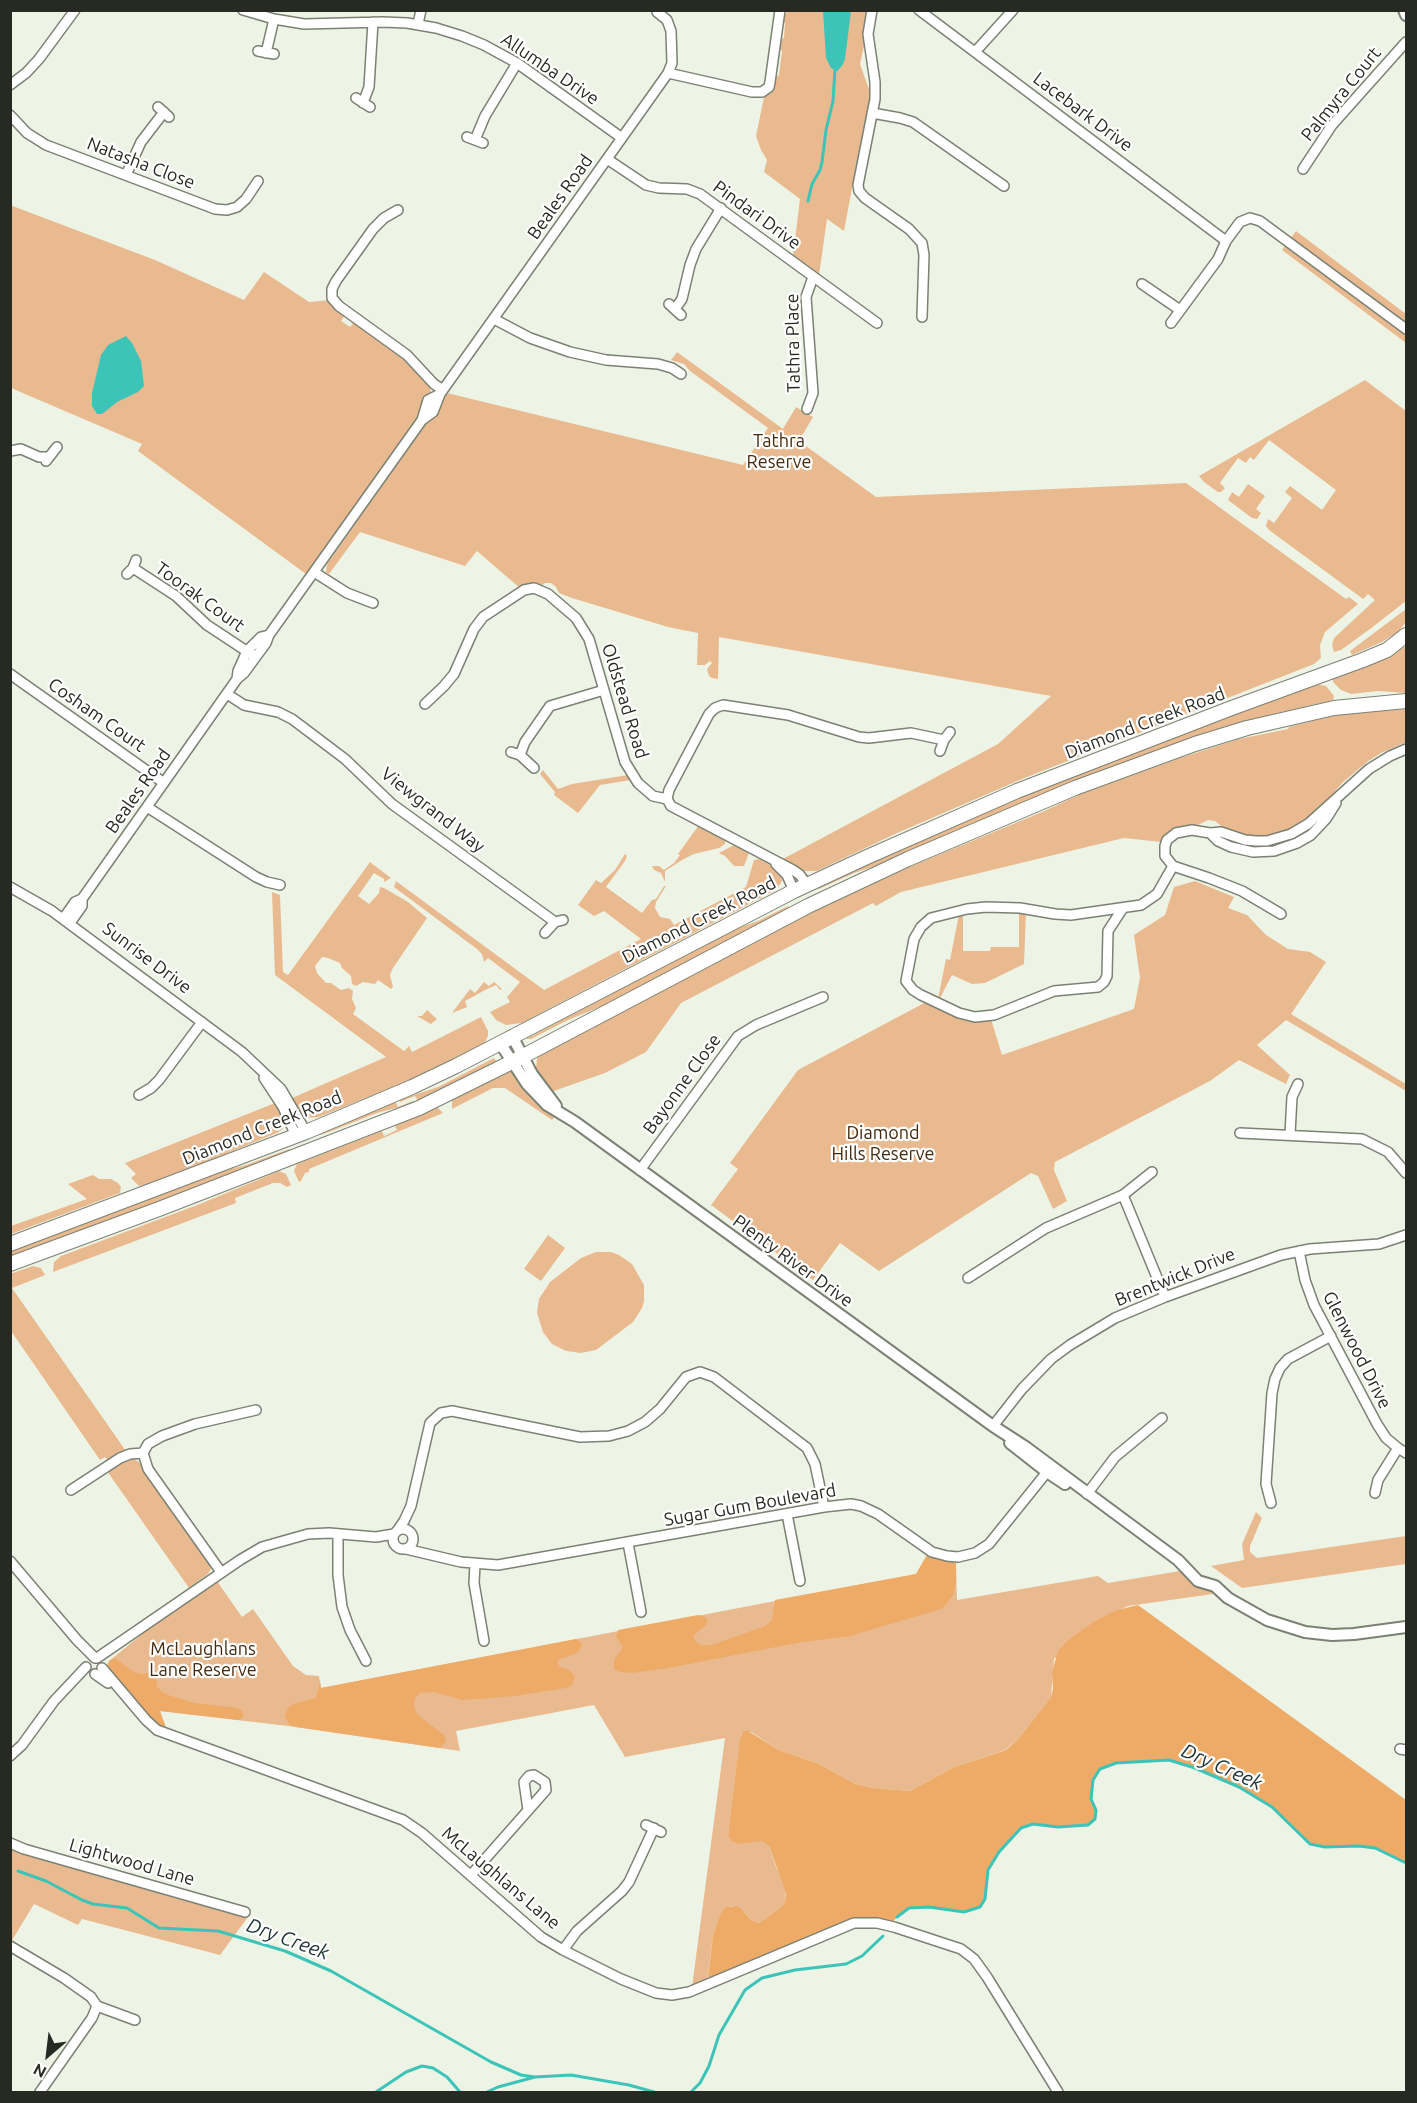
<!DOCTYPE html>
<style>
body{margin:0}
#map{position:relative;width:1417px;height:2103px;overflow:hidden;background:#eef4e5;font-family:Ubuntu,sans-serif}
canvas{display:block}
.frame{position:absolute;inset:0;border:12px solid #272923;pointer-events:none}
.north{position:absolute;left:18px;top:2025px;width:60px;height:60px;-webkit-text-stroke:4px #fff;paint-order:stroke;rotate:208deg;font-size:16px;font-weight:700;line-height:24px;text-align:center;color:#272923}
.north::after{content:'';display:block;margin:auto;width:21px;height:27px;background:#272923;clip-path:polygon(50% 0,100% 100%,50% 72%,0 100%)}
</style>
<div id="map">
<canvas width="1417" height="2103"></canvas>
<div class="frame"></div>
<div class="north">N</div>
</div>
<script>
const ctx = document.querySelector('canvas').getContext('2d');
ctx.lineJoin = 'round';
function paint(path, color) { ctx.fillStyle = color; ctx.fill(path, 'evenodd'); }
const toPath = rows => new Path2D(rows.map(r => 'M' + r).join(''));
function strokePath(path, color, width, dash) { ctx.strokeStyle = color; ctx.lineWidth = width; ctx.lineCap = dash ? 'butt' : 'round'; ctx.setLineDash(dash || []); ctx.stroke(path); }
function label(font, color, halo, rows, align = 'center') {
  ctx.font = font + ' Ubuntu,sans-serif'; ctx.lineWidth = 4.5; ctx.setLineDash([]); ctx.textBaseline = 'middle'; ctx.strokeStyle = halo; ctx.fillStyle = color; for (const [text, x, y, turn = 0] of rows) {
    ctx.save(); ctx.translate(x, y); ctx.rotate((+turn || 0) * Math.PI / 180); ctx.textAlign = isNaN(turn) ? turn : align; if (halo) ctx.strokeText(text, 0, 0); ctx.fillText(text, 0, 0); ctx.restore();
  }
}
const green = toPath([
 [789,10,867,11,866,37,860,64,870,92,867,127,853,183,844,231,827,219,819,275,793,256,800,199,764,172,767,160,761,150,756,136,764,97,772,92,776,77,779,75,782,51,779,48,780,39,784,38,785,23,782,21,784,15],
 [10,205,155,260,244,300,264,272,309,302,330,300,345,315,341,321,350,327,354,322,408,362,429,384,431,392,420,415,306,574,138,451,142,444,11,388],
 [1296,231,1406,314,1406,343,1282,250],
 [677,352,783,429,796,407,813,417,799,441,876,497,1186,483,1346,599,1349,597,1358,604,1325,632,1320,645,1321,658,1314,664,1022,779,895,834,817,871,802,871,781,860,998,744,1051,696,719,637,718,679,712,678,709,676,707,669,712,663,710,661,705,665,697,665,698,633,668,627,572,598,559,593,556,587,551,583,545,583,541,586,531,585,521,589,477,551,465,566,360,532,329,574,326,572,327,564,415,439,421,427,447,393,743,465,768,428,690,371,684,364,671,360],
 [1365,380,1406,411,1406,601,1370,629,1341,650,1334,652,1332,645,1334,638,1375,600,1368,594,1363,599,1269,530,1266,526,1268,519,1274,523,1292,498,1285,492,1290,486,1322,510,1336,490,1269,440,1254,460,1250,457,1246,463,1238,458,1220,483,1225,488,1221,492,1218,492,1204,482,1199,476],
 [1248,484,1265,496,1256,509,1261,513,1257,519,1252,518,1228,500,1232,492,1239,497],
 [1406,609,1406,622,1398,632,1382,642,1352,655,1350,651],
 [1404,647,1406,648,1406,693,1378,691,1351,694,1341,690,1334,683,1332,679,1384,659],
 [1317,684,1326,686,1334,696,1333,700,1261,717,1179,744,888,862,854,873,819,889,817,886,1056,781],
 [1406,709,1406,742,1381,753,1367,762,1342,783,1318,811,1302,824,1285,832,1265,837,1243,836,1226,830,1215,821,1208,820,1198,825,1173,829,1161,842,1124,838,901,892,876,906,873,903,681,1003,646,1052,605,1073,551,1092,536,1069,537,1058,543,1053,782,926,914,865,1042,812,1083,793,1180,758,1239,739,1288,729,1289,727,1340,714],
 [543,770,558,789,572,784,628,775,631,780,600,785,578,813,554,795,555,792,540,774],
 [699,825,725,840,725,844,719,848,694,854,682,860,665,871,665,882,661,873,654,870,652,866,659,866,664,870,674,863,680,855,678,854],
 [734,845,749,853,744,866,734,866,725,856,719,853],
 [625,854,627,856,625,861,606,887,642,913,652,900,656,899,664,886,666,886,656,902,655,908,660,917,670,919,674,925,746,887,754,860,759,859,776,867,781,873,782,881,776,890,539,1014,522,1023,506,1025,496,1020,490,1012,510,1002,507,997,520,982,488,958,484,962,482,954,477,949,394,887,396,881,544,990,641,939,604,911,594,916,578,905,596,880,601,883,615,870],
 [370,862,391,878,384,882,384,879,374,873,358,896,369,904,379,893,380,887,384,888,408,902,427,918,393,968,390,975,393,987,391,989,378,980,375,984,363,982,356,986,352,984,351,976,342,968,340,963,328,958,322,957,315,966,317,973,326,983,331,983,341,990,349,988,353,991,352,999,356,1008,353,1014,404,1051,409,1046,412,1052,481,1017,488,1031,488,1036,484,1044,420,1076,319,1117,307,1118,303,1116,292,1098,386,1057,275,975,272,892,280,895,283,972,288,975],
 [1195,881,1234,897,1228,908,1247,915,1266,935,1288,949,1310,952,1326,962,1291,1014,1406,1084,1406,1091,1286,1020,1257,1045,1290,1075,1286,1084,1239,1060,1210,1081,1055,1162,1054,1170,1067,1201,1053,1209,1038,1176,1031,1173,879,1271,840,1243,813,1280,711,1205,738,1169,730,1163,798,1070,928,1001,991,1019,1002,1055,1134,1009,1140,978,1134,935,1165,915,1174,887],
 [788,906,790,909,612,1002,568,1020,531,1039,526,1039,730,931,758,921],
 [1019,911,1026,912,1024,964,985,983,972,984,952,975,939,1000,938,999,946,959,950,960,959,914,963,913,963,951,990,951,991,947,1019,947],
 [484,982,489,986,494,982,502,989,500,990,496,985,487,989,465,1001,467,1007,452,1013,470,989,475,993],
 [427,1010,437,1019,431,1024,417,1016,422,1016],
 [494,1058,497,1062,418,1101,415,1096,400,1102,399,1100,438,1087],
 [509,1072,514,1072,544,1108,555,1116,552,1120,505,1088,493,1088,452,1109,452,1100],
 [395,1101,398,1107,413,1101,414,1103,377,1113,329,1132,320,1135,318,1132],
 [275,1103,285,1120,283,1129,277,1133,156,1182,139,1186,131,1178,136,1174,125,1163],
 [437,1107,443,1113,309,1169,309,1172,305,1173,301,1181,299,1182,298,1180,294,1171,297,1164,382,1131,384,1136,397,1130,395,1126],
 [289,1149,290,1152,257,1165,11,1257,11,1249,214,1173,246,1165],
 [279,1171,286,1174,291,1185,287,1187,280,1183,273,1183,235,1198,236,1203,53,1272,54,1262,61,1256,200,1204],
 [93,1175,99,1179,111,1179,118,1183,121,1187,120,1193,11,1234,11,1226,87,1199,68,1184],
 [548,1235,565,1248,541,1281,524,1269],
 [596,1252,611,1252,619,1255,632,1264,644,1285,644,1301,642,1308,633,1322,596,1350,581,1353,566,1351,552,1344,543,1332,537,1313,539,1299,550,1282,581,1258],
 [33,1266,41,1268,45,1275,12,1288,126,1451,108,1460,105,1457,100,1460,11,1331,10,1274],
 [132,1458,139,1462,209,1563,211,1569,208,1574,189,1588,107,1471,123,1460],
 [1256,1512,1262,1518,1250,1546,1250,1552,1257,1558,1406,1536,1406,1564,1242,1588,1211,1566,1244,1560,1242,1544],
 [927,1555,939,1560,956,1563,957,1600,1098,1576,1108,1583,1186,1570,1213,1590,1213,1594,1128,1606,1098,1619,1054,1659,1051,1697,1018,1739,1005,1750,954,1767,910,1791,875,1788,856,1784,817,1763,779,1750,751,1732,741,1734,728,1835,761,1841,769,1846,776,1867,786,1887,785,1902,781,1907,759,1923,750,1919,741,1908,731,1906,723,1910,713,1936,707,1981,692,1987,725,1738,625,1757,594,1705,456,1731,460,1751,288,1726,160,1711,107,1666,109,1661,146,1631,217,1581,242,1617,253,1609,293,1666,306,1675,319,1676,321,1688,916,1574],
 [10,1846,237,1913,248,1917,220,1955,82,1919,78,1925,34,1904,11,1942]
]);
const forest = toPath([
 [927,1555,939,1560,956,1563,956,1581,953,1595,943,1608,938,1610,850,1636,797,1643,668,1668,632,1673,620,1672,614,1669,614,1660,623,1647,616,1637,618,1630,698,1615,702,1616,707,1619,707,1624,694,1635,694,1639,700,1645,712,1645,765,1626,772,1620,775,1600,916,1574],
 [1138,1605,1406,1800,1406,1863,1375,1848,1359,1846,1325,1847,1310,1844,1272,1807,1239,1786,1195,1768,1169,1760,1116,1763,1100,1769,1093,1780,1091,1799,1096,1810,1095,1819,1088,1825,1058,1827,1033,1824,1021,1829,999,1852,988,1870,985,1899,980,1907,964,1912,929,1907,909,1908,897,1917,892,1923,873,1919,709,1979,708,1976,713,1936,719,1918,723,1910,726,1907,736,1906,741,1908,750,1919,759,1923,781,1907,785,1902,786,1893,769,1846,761,1841,739,1844,732,1841,728,1835,740,1738,743,1731,748,1731,779,1750,817,1763,856,1784,875,1788,910,1791,954,1767,1006,1750,1018,1739,1051,1697,1053,1688,1052,1672,1058,1651,1068,1640,1098,1619,1117,1610],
 [576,1639,582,1643,579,1652,560,1659,557,1662,560,1667,569,1670,575,1677,572,1685,566,1688,515,1696,463,1700,433,1692,420,1693,416,1697,414,1703,415,1710,418,1715,445,1736,446,1741,440,1748,297,1727,290,1725,285,1717,287,1709,293,1704,316,1698,320,1681,321,1688],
 [115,1658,134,1672,141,1674,153,1672,156,1674,157,1687,165,1694,195,1703,238,1708,243,1711,243,1717,239,1720,160,1711,167,1730,157,1726,107,1669,109,1661]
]);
const water = toPath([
 [823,11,851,11,845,59,842,66,837,71,831,68,826,58],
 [126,336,132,343,141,361,144,386,138,392,117,402,102,414,97,414,92,406,92,393,101,355,108,345]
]);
const stream = toPath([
 [808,201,812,184,820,170,822,162,826,130,833,101,835,69],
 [18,1871,46,1881,82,1900,93,1904,127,1908,159,1928,218,1931,285,1951,331,1971,491,2062,521,2075,535,2077],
 [897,1917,909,1908,929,1907,964,1912,980,1907,985,1899,988,1870,999,1852,1021,1828,1033,1824,1058,1827,1088,1825,1095,1819,1096,1810,1091,1799,1093,1780,1100,1769,1116,1763,1169,1760,1195,1768,1239,1787,1272,1807,1310,1844,1325,1847,1359,1846,1375,1848,1406,1863],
 [376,2092,406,2072,422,2066,433,2068,447,2077,460,2092],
 [487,2092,498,2087,535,2077,571,2075,629,2085,654,2092],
 [691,2092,700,2083,709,2066,719,2035,745,1990,762,1978,795,1970,846,1964,862,1956,883,1936]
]);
const minor = toPath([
 [243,10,274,19,304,24,383,22,407,23,436,28,462,36,484,45,517,63,622,138],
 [872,10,868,34,875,82,875,99,858,185,859,191,865,198,909,229,922,243,924,255,922,317],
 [919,10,1226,241],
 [418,24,421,10],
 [258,51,274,54],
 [975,52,1013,10],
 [266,53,274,19],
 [668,73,752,92,762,92,769,87,770,82,780,10],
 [10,85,26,73,39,59,75,10],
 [356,98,370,107],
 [363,103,369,87,373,22],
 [158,107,169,117],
 [872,113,900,118,913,122,1004,186],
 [10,115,27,133,46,145,215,209,227,210,237,207,246,199,258,181],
 [467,137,483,143],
 [475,140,485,116,517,63],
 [607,159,646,185,659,188,687,189,700,194,877,323],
 [1303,169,1332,125,1406,42],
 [126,175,141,142,164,112],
 [398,210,384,218,373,229,336,281,332,289,332,298,339,306,407,355,434,384,443,390],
 [1142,284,1180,310],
 [669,304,681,315],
 [675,309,682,299,690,265,696,249,721,208],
 [494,319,530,338,570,352,606,360,658,364,672,368,681,374],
 [1171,323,1218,259,1226,241,1240,222,1250,218,1260,221,1406,329],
 [807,409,813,393,806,297,813,277],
 [422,420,433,412,440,394,668,73,672,63,671,31,667,20,657,12],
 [10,451,21,449,39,457,49,457],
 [46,461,57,447],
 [133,568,176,596,207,625,254,656],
 [314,572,347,593,373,603],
 [127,574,133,568,136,560],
 [10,674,164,783],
 [237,679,238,671,247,651,261,637,269,635],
 [227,694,244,705,278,712,292,719,345,759,392,804,555,922],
 [425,704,444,686,454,674,474,629,483,617,524,590,534,588,548,594,576,618,589,639,625,762,638,783,653,796,667,799,671,806,793,870,800,875,807,885],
 [940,751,944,740,950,732],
 [511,752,520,755,534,768],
 [520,755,525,742,550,706,604,690],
 [667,799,669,790,709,714,715,708,723,705,788,715,859,737,869,738,911,733,944,740],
 [147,807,256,877,267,882,280,885],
 [1210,833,1218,841,1231,847,1253,852,1274,851,1297,843,1311,835,1326,819,1336,803],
 [776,864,787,875,794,891],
 [10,887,52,911,242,1052,281,1089,306,1132],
 [1123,908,1108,931,1107,976,1104,982,1098,987,1054,991,994,1015,975,1017,959,1013,921,995,913,990,906,981,914,939,921,927,931,918,967,909,986,907,1020,908,1055,914,1071,915,1141,905,1157,894,1173,866],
 [1281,914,1242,891,1209,878,1173,866,1165,856,1165,846,1167,840,1176,833,1192,830,1210,833,1221,832,1245,840,1256,841,1267,841,1291,834,1308,824,1369,769,1390,756,1406,749],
 [63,919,75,902,82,899],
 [70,923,82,906,82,899,237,679,244,673,266,643,269,635,422,420,428,400,440,394],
 [545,933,555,922,563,920],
 [264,1078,283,1107,296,1136],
 [139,1095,151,1088,159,1080,202,1022],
 [1240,1133,1362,1139,1388,1152,1406,1173],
 [1290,1134,1292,1097,1298,1084],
 [640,1170,738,1036,756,1025,823,997],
 [1123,1195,1165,1297],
 [1299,1251,1305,1280,1314,1305,1377,1424,1386,1438,1398,1448,1406,1453],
 [968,1278,1046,1228,1123,1195,1152,1172],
 [993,1426,1022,1389,1051,1359,1070,1345,1115,1318,1165,1297,1281,1255,1310,1249,1379,1244,1406,1235],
 [143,1453,148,1469,221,1572],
 [143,1453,148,1444,162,1436,195,1424,256,1410],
 [71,1490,120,1458,130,1454,143,1453],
 [1375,1493,1378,1480,1398,1448],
 [1087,1494,1115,1457,1162,1418],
 [1271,1503,1266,1484,1272,1393,1275,1379,1280,1368,1288,1359,1331,1336],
 [787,1514,800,1581],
 '393 1539a10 10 0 1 1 20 0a10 10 0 1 1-20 0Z',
 [397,1531,404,1521,411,1506,430,1423,441,1413,452,1411,580,1437,609,1436,628,1431,645,1422,660,1409,686,1377,700,1372,714,1377,807,1448,815,1464,824,1507],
 [338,1534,338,1575,342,1607,350,1630,366,1661],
 [628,1543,641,1612],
 [406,1549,461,1562,498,1565,824,1507,851,1504,861,1506,878,1514,932,1552,947,1556,958,1557,975,1553,989,1544,1047,1472],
 [10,1561,77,1640,95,1658],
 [475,1564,474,1583,484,1641],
 [97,1658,240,1560,262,1547,308,1534,329,1533,376,1537,394,1534],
 [102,1668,146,1720,157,1730,403,1820,422,1833,541,1937,563,1950,621,1979,656,1993,672,1995,689,1992,854,1923,877,1923,894,1927,961,1949,974,1959,987,1977,1058,2092],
 [95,1674,108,1683],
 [1400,1749,1406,1750],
 [10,1756,22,1745,54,1701,86,1667],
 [646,1825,661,1832],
 [10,1843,24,1849,245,1912],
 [471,1875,546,1790,545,1782,534,1775,529,1776,524,1782,528,1810],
 [10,1946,64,1978,91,1997,97,2006,92,2018,40,2092],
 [563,1950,577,1931,622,1891,629,1882,654,1828],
 [97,2006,135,2020]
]);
const tertiary = toPath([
 [1404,10,1406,15],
 [512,1036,532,1074,556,1106],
 [500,1043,527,1084,547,1105,575,1122,993,1426,1027,1448,1178,1560,1198,1581,1215,1586,1228,1598,1267,1620,1305,1632,1332,1635,1354,1634,1406,1627],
 [1010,1443,1047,1472,1065,1484]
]);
const primary = toPath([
 [10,1244,306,1132,412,1087,456,1066,794,891,867,857,1017,791,1229,709,1363,660,1387,650,1406,635],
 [10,1264,159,1209,419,1108,512,1062,808,906,908,859,1075,788,1195,744,1247,728,1334,708,1406,701]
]);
const streetNames = [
 ["Allumba Drive",550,69,34],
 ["Palmyra Court",1341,94,-51],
 ["Lacebark Drive",1083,112,37],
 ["Natasha Close",141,163,21],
 ["Beales Road",560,197,-55],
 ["Pindari Drive",757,215,36],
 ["Tathra Place",793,343,-91],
 ["Toorak Court",200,597,36],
 ["Oldstead Road",625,701,73],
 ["Cosham Court",97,715,35],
 ["Diamond Creek Road",1145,723,-21],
 ["Beales Road",138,791,-55],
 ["Viewgrand Way",433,810,38],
 ["Diamond Creek Road",699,920,-27],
 ["Sunrise Drive",147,958,37],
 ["Bayonne Close",682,1084,-54],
 ["Diamond Creek Road",262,1128,-22],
 ["Plenty River Drive",793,1261,36],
 ["Brentwick Drive",1175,1277,-22],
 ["Glenwood Drive",1357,1350,63],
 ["Sugar Gum Boulevard",750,1505,-10],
 ["Lightwood Lane",132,1862,16],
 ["McLaughlans Lane",501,1878,40]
];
const parkNames = [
 ["Tathra",779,441],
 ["Reserve",779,462],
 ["Diamond",883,1133],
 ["Hills Reserve",883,1154],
 ["McLaughlans",203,1649],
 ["Lane Reserve",203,1670]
];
const waterNames = [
 ["Dry Creek",1222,1767,24],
 ["Dry Creek",288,1939,20]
];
paint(green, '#e9ba8f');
paint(forest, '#eeab68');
paint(water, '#3dc4b9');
strokePath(stream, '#3dc4b9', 3);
strokePath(minor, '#7b8173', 12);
strokePath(tertiary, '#7b8173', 14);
strokePath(primary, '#7b8173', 16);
strokePath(minor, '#fff', 9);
strokePath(tertiary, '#fff', 10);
strokePath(primary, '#fff', 14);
label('18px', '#272923', '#fff', streetNames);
label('18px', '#452a0d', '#fff', parkNames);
label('italic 20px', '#1e3432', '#fff', waterNames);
</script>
